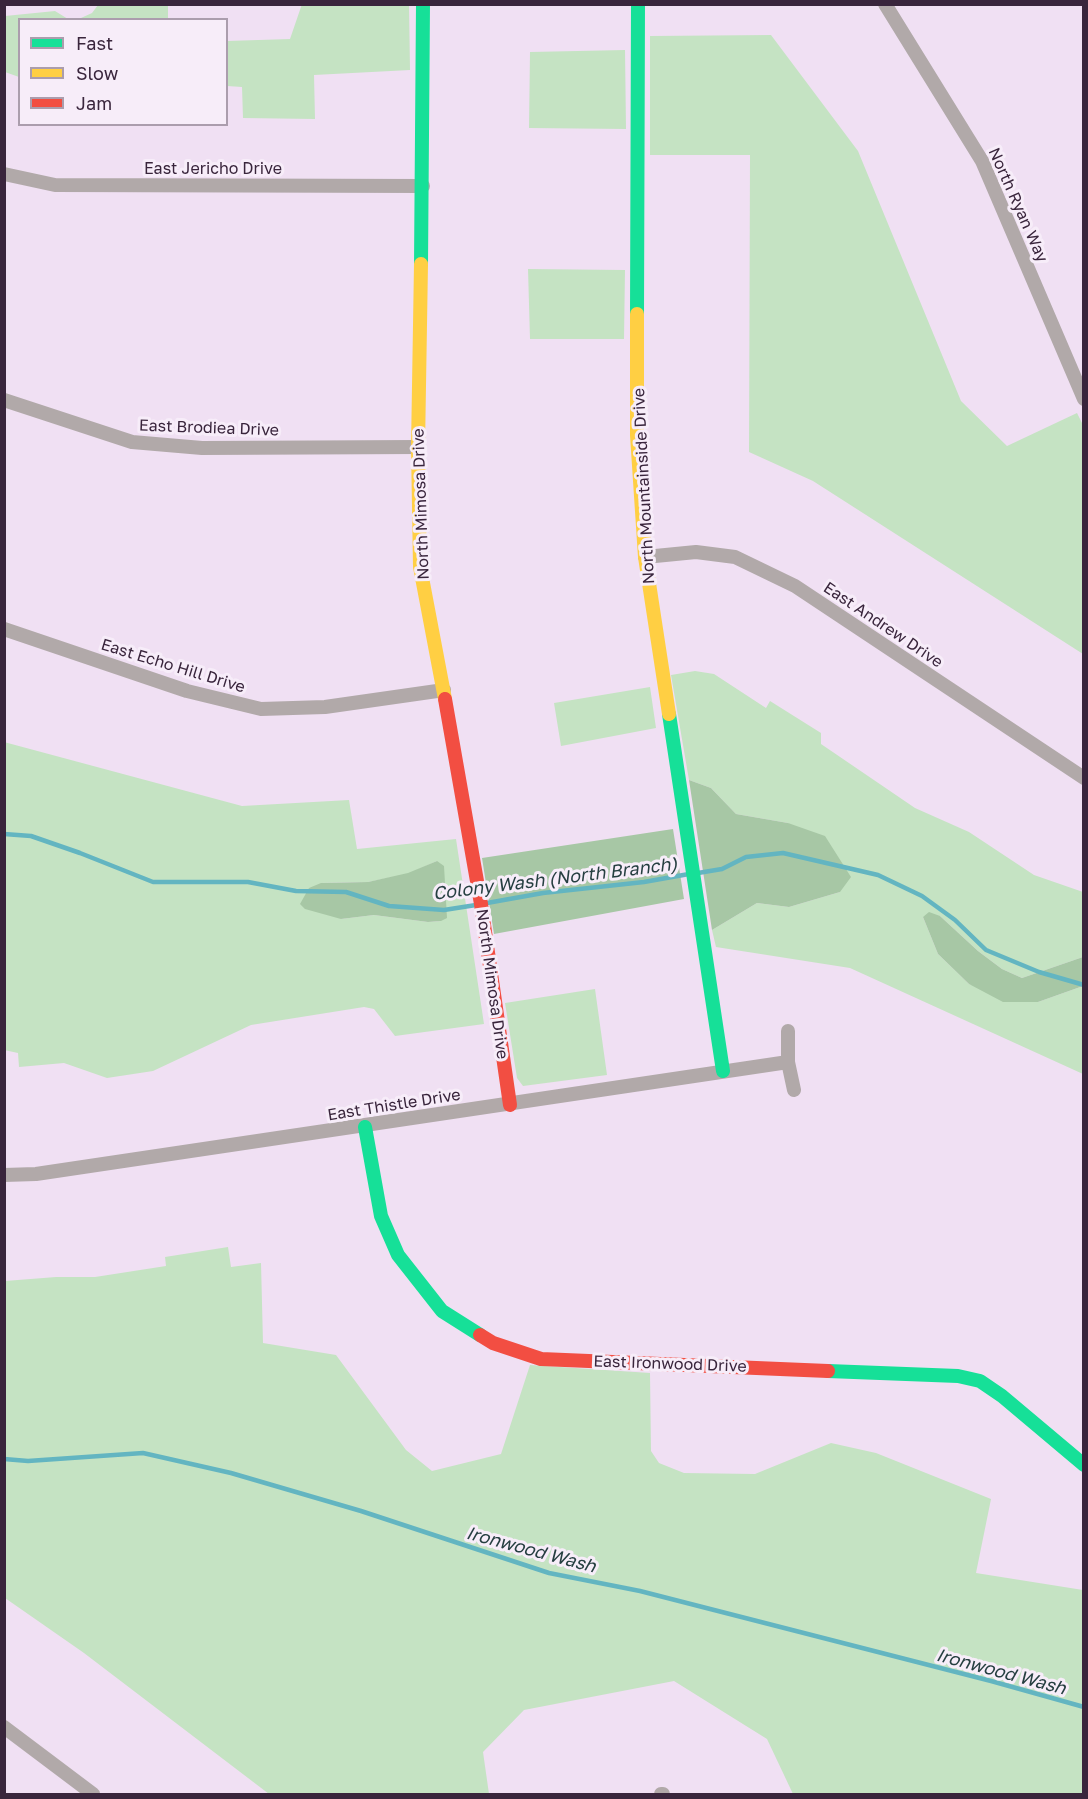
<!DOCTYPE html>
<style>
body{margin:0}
#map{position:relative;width:1088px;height:1799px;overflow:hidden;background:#f0e0f3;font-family:"Golos Text",sans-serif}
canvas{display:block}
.frame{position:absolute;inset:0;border:6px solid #39253c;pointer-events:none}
.legend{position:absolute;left:18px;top:18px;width:210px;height:108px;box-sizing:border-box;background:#f7edf9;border:2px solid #ab9dad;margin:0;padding:8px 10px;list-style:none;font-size:18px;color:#39253c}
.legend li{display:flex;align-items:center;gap:12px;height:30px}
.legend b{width:30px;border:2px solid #ab9dad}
</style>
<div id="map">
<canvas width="1088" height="1799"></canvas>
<div class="frame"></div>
<ul class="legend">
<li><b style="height:8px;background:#16e098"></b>Fast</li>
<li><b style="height:8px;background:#ffcf43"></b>Slow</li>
<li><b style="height:8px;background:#f24e42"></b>Jam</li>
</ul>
</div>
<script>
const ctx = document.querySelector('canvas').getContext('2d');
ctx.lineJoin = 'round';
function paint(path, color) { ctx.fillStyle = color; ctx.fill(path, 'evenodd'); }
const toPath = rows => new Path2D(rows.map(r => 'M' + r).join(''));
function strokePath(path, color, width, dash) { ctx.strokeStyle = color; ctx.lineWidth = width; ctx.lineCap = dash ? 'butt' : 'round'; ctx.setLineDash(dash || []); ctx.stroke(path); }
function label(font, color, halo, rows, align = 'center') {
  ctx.font = font + ' "Golos Text",sans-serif'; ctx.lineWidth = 6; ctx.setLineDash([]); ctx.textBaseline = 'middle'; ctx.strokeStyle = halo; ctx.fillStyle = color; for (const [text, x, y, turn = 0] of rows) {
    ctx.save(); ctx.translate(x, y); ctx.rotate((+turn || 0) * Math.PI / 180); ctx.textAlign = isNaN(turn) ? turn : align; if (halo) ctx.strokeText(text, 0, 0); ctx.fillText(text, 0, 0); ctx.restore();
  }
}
const green = toPath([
 [302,4,409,5,410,70,314,75,315,119,243,118,242,87,227,86,227,41,290,39],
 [98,5,168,5,168,19,20,20,19,77,5,72,5,16,55,11,68,19,81,18,92,13],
 [771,35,858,151,961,401,1007,446,1077,413,1084,427,1083,654,813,481,749,452,750,155,650,155,650,36],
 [625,50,626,129,529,128,530,52],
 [528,269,625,270,624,339,530,339],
 [695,671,714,674,766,708,770,701,821,733,821,744,915,808,969,832,1034,875,1083,892,1083,957,1022,978,1002,969,978,951,940,916,923,917,938,954,969,984,1038,1002,1083,986,1083,1074,850,968,716,947,712,930,757,903,789,907,840,892,788,823,736,814,711,788,689,780,671,675],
 [650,687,656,728,561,746,554,703],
 [4,742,242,806,349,800,357,849,456,839,484,1024,395,1036,374,1009,364,1007,251,1025,153,1071,107,1078,64,1063,19,1067,18,1053,4,1050],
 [437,861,441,921,428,922,374,915,341,919,321,883,368,882,408,874],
 [595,989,607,1075,523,1086,517,1078,505,1003],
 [228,1247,231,1267,261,1263,263,1343,336,1355,406,1450,432,1471,501,1454,530,1365,650,1373,651,1451,659,1463,684,1473,755,1474,831,1443,876,1453,991,1499,976,1573,1083,1590,1083,1794,793,1794,767,1739,674,1681,524,1710,483,1752,489,1794,269,1794,84,1653,5,1598,5,1281,56,1277,95,1277,166,1266,165,1257]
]);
const forest = toPath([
 [689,780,711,788,736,814,788,823,825,836,851,877,840,892,789,907,757,903,712,930],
 [673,829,684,899,494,934,482,858],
 [437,861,444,866,447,918,441,921,428,922,374,915,341,919,305,909,300,904,309,888,321,883,368,882,408,873],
 [929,912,940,916,978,951,1002,969,1022,978,1083,957,1083,986,1038,1002,1003,1002,969,984,938,954,923,917]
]);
const stream = toPath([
 [4,834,31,836,80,853,153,882,248,882,296,891,346,892,389,906,444,910,476,905],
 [698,873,722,869,746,857,783,853,878,875,922,896,955,920,986,950,1039,972,1084,985],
 [487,903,543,893,644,882,689,874],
 [4,1459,28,1461,143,1453,231,1473,361,1511,549,1573,640,1591,991,1681,1084,1707]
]);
const street = toPath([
 [885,4,982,161,1084,399],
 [4,174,55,185,423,186],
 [4,400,132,442,202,448,418,447],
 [645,557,696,552,735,557,795,586,1084,778],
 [4,629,187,691,261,709,325,707,444,690],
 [788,1031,788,1062,794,1090],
 [4,1175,36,1174,788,1062],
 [4,1727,93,1794],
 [661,1794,663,1794]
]);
const fast = toPath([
 [421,264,423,4],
 [637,314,638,4],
 [669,714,723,1071],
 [365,1127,381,1216,398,1255,442,1311,480,1335],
 [828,1371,958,1376,980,1381,1002,1396,1084,1465]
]);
const slow = toPath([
 [421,264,418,447,420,567,445,699],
 [637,314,637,435,645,557,669,714]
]);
const jam = toPath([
 [445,699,481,904,510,1105],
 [480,1335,493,1343,541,1359,828,1371]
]);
const streetNames = [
 ["East Jericho Drive",213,169],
 ["North Ryan Way",1018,205,66],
 ["East Brodiea Drive",209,428,2],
 ["North Mountainside Drive",644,486,-93],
 ["North Mimosa Drive",421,504,-92],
 ["East Andrew Drive",883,625,34],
 ["East Echo Hill Drive",173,666,17],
 ["North Mimosa Drive",492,984,82],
 ["East Thistle Drive",394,1105,-9],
 ["East Ironwood Drive",670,1364,2]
];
const waterNames = [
 ["Colony Wash (North Branch)",555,879,-7],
 ["Ironwood Wash",531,1550,15],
 ["Ironwood Wash",1001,1672,15]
];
paint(green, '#c5e3c3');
paint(forest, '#a7c7a5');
strokePath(stream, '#63b5c1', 4.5);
strokePath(street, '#b1a9a9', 14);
strokePath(fast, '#16e098', 14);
strokePath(slow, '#ffcf43', 14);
strokePath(jam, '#f24e42', 14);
label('16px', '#39253c', '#f7edf9', streetNames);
label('italic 18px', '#263f41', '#f7edf9', waterNames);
</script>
